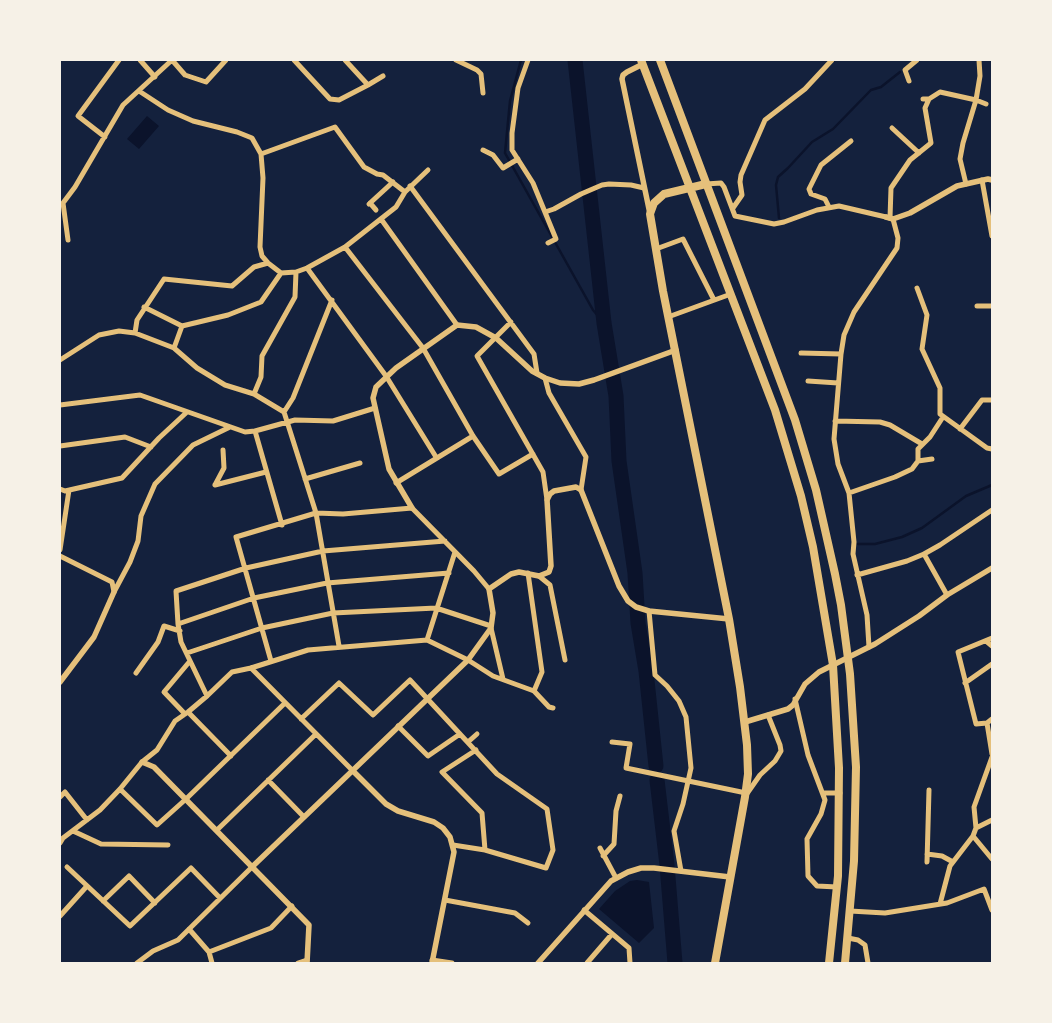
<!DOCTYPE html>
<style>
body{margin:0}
#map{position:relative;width:1052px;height:1023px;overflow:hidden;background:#14213d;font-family:"Exo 2",sans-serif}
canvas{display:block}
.frame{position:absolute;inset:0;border:61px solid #f6f1e7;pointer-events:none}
</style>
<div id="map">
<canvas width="1052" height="1023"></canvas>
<div class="frame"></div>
</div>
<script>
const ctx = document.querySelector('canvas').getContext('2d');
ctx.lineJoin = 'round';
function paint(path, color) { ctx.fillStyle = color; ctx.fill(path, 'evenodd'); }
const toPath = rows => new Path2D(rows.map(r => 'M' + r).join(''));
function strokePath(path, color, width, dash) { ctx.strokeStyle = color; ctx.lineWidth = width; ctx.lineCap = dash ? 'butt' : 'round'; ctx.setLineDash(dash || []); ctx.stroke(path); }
const water = toPath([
 [147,116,159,126,139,149,127,139],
 [637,880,649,882,654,928,639,943,599,909,615,891,630,881]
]);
const stream = toPath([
 [521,60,510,101,505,153,593,310,604,323],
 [779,218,776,185,778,177,788,168,812,142,833,129,871,90,881,87,900,72],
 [858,544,875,544,902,537,922,528,966,496,992,485]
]);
const river = toPath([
 [575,60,604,323,616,396,619,461,635,573,638,623,646,671,656,766],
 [657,780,667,865,675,963]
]);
const minor = toPath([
 [140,60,155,77],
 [172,60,185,75,206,82,226,60],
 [294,60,330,99,339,100,368,85,345,60],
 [456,60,477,70,481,74,483,93],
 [528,60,518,88,512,133,512,150,533,183,556,239,548,243],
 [909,81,905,70,917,60],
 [368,85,383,76],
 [139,91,168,110,193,121,237,132,252,138,261,154,263,178,260,247,262,256,268,263,281,273,296,272,307,268,345,247,396,207,405,192,428,170],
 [923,99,929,99,940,92,976,100,986,104],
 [892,128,919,153],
 [105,137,78,116,119,60],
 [483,150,493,155,503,168,518,159],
 [261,154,335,127,364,167,377,174,383,175,405,192],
 [982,180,992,236],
 [706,184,721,183,724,187,735,216,774,224,784,222,817,210,839,206,886,217],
 [966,184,960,159,963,143,976,100,980,76,979,60],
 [410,186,534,354,537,373],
 [370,203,376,210],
 [369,204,393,182],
 [829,207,825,199,811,194,809,189,821,165,851,141],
 [733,208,742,195,740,182,741,175,765,120,805,89,832,60],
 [545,212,554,209,581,194,602,185,609,184,631,185,644,188],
 [890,218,891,188,910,160,931,143,925,108,929,99],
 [381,219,457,325],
 [68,240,63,203,75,187,123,105,172,60],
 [345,247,423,348,473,436,499,474,533,454],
 [656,249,683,239,714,300],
 [307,268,386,376,436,457],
 [917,288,927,315,922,349,940,388,940,414,987,448,992,449],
 [977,306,992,306],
 [144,307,182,326],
 [668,317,731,294],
 [511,322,477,356,543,472,547,500],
 [135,333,137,320,164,279,232,286,254,267,268,263],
 [174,348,182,326,228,315,261,302,281,273],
 [801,353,841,354],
 [60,360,99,335,119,331,135,333,174,348,197,368,225,385,254,394,284,412,316,513,339,646],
 [545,378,549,393,586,457,581,490],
 [808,381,838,383],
 [254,394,261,377,262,356,295,297,296,272],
 [60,405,140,395,245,432,255,431,295,420,333,421,375,408],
 [284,412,293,398,332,300],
 [835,421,880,422,890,425,922,444],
 [960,429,982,400,992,400],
 [255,431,282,525],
 [60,446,125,437,151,447],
 [918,461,918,449,930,437,943,417],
 [305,479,360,463],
 [396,483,473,436],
 [215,485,266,472],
 [215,485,224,468,223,450],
 [60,489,65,491,122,478,159,438,187,412],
 [849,493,895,477,912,469,918,461,932,459],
 [60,550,69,490],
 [924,554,947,595],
 [60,556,112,582,114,592],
 [528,573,542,672,534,691],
 [857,575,907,561,924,554,940,545,992,510],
 [539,576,550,585,565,660],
 [114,592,130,562,138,541,141,516,155,484,193,445,230,427],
 [649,611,655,675,667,686,679,701,686,717,691,768,683,804,674,831,681,871],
 [178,624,254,598,327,583,449,573],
 [491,628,503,679],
 [992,638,958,652,976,724,987,723,992,719],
 [427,640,455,552],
 [986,641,992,646],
 [869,647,867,615,853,554,854,542,849,493,838,464,834,439,841,354,844,335,854,312,897,248,898,238,893,219],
 [187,653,262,628,333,613,436,608,491,626],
 [271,661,236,537,316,513,343,514,412,508,474,571,489,589],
 [251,668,352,770],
 [136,673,158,642,164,626,180,631],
 [965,683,992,664],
 [207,696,181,642,178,624,176,591,246,568,323,551,445,541],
 [795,699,808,755,825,800,821,814,807,839,808,876,817,886,837,887],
 [188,712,231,756],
 [185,714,164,692,190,661],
 [301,719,339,683,373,715,410,680,497,774,547,809,553,850,546,868,485,850,453,845],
 [987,723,992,754],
 [398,726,428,756,460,734],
 [468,742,477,734],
 [612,742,630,744,626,768,746,793],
 [476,750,442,772,482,813,485,850],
 [268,780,303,816],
 [120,789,157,825,186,799,285,703],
 [823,793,840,793],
 [746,795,760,775,775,761,781,751,780,745,768,715],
 [60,797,65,792,87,820],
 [976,828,992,820],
 [217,830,316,734],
 [73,831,101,844,168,845],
 [973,836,992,859],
 [60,843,63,838,100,810,120,789,142,762,157,750,175,721,188,712,207,696,232,672,251,668,308,650,427,640,468,660,493,676,534,691,549,707,553,708],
 [600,848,616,878],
 [927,854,942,856,953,862],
 [603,856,614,844,616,811,620,796],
 [927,862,929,790],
 [67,867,130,926,191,868,220,898],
 [445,900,515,913,528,923],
 [103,901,129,876,155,903],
 [940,904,950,866,973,836,976,828,974,807,992,757],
 [584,910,629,948,630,963],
 [850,911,885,913,947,903,984,889,992,910],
 [60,916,87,886],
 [189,929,209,952,212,963],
 [848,938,858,940,865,945,868,963],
 [209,952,271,928,292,906],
 [432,960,452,963],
 [137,963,153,951,178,940,253,866],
 [298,963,307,960],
 [587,963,612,934]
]);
const tertiary = toPath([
 [643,64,627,72,623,75,622,79,650,214],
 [886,217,893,219,910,213,957,186,988,179,992,180],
 [412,508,389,469,373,398,376,387,396,368,457,325,476,327,496,338,532,371,545,378,560,383,579,384,594,380,676,350],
 [60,682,94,637,114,592],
 [745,722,788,709,793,705,805,684,819,672,875,644,919,616,947,595,992,568],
 [142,762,154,767,309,925,307,963],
 [352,770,386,804,398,811,434,822,443,828,450,837,454,852,432,963],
 [253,866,468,660,491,628,493,613,489,589,511,574,519,572,539,576,549,572,551,566,547,500,550,494,554,491,576,487,581,490,619,586,628,601,636,607,649,611,729,619],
 [538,963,611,881,628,872,641,868,654,868,730,877]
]);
const primary = toPath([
 [641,60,775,410,801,496,813,547,833,665,839,768,838,876,829,963],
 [660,60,795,420,816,490,835,574,841,605,850,674,856,767,854,861,845,963],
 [706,184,664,194,654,203,650,214,663,291,729,619,740,687,747,745,748,774,745,797,715,963]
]);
paint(water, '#0b132b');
strokePath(stream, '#0b132b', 2.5);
strokePath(river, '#0b132b', 15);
strokePath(minor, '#e5c07b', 5);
strokePath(tertiary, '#e5c07b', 5.5);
strokePath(primary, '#e5c07b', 8);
</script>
